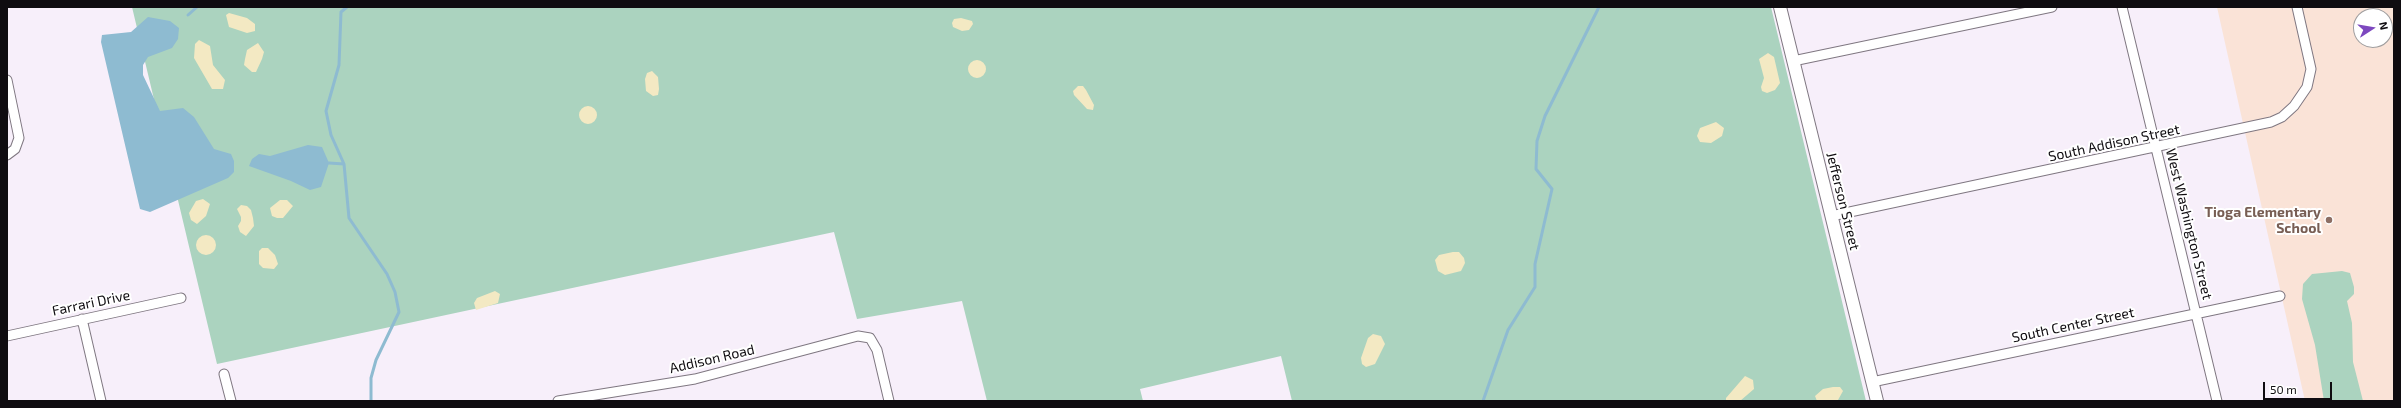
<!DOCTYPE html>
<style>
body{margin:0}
#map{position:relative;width:2401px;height:408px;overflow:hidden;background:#f7effa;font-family:"Exo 2",sans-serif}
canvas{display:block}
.frame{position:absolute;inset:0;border:8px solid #0f0c10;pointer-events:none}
.north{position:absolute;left:2353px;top:8px;width:40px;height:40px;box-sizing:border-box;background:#fff;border:1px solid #9f9e9f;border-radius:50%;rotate:78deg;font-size:11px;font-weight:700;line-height:16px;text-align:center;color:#0f0c10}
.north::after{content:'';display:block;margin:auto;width:14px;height:18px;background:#7d48bf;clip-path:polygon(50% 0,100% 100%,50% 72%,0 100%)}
.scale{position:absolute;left:2263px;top:382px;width:69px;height:18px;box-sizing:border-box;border:2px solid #0f0c10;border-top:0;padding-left:5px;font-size:12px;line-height:14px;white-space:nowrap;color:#0f0c10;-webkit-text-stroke:3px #fff;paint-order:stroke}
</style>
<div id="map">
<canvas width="2401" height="408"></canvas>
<div class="frame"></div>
<div class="north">N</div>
<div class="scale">50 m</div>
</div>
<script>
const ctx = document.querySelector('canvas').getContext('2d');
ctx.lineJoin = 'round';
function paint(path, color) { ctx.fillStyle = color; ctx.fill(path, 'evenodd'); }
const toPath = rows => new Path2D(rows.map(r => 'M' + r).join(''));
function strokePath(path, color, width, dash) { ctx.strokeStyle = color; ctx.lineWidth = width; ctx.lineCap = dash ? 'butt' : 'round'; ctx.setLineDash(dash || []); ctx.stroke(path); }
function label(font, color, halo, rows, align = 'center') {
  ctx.font = font + ' "Exo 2",sans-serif'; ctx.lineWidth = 4; ctx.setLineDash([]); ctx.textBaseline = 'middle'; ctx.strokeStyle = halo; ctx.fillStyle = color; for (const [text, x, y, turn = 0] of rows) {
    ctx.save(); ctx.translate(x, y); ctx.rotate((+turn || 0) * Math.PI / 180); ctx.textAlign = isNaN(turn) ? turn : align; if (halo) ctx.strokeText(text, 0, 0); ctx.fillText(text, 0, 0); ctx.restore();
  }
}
const education = toPath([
 [2217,7,2394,7,2394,401,2305,401],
 [2361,16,2385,16,2385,40,2361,40]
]);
const green = toPath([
 [132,7,1771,7,1866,401,1292,401,1281,356,1140,389,1143,401,987,401,962,301,857,319,834,232,217,364],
 [2342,271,2350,273,2354,287,2354,294,2347,301,2352,323,2353,362,2363,401,2324,401,2315,345,2302,299,2303,284,2312,274]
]);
const sand = toPath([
 [229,13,247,18,255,24,255,31,247,33,229,27,226,15],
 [961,18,972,21,973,24,969,30,962,31,953,27,952,23,954,19],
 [199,40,210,46,213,65,225,80,223,89,212,89,194,58,195,44],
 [258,43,264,52,262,59,256,72,252,72,244,65,245,59,247,50],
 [1768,53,1774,57,1780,83,1775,90,1767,93,1762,91,1761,87,1764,78,1759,59],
 '968 69a9 9 0 1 1 18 0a9 9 0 1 1-18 0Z',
 [652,71,658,77,659,89,658,95,653,96,646,91,645,79,647,73],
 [1078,86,1083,86,1086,90,1094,105,1093,110,1087,109,1074,95,1073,91],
 '579 115a9 9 0 1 1 18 0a9 9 0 1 1-18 0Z',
 [1716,122,1724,128,1722,136,1711,143,1700,142,1697,136,1700,128],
 [203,199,210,204,206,216,197,224,191,220,189,213,196,201],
 [280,200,287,200,293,206,283,218,277,218,272,216,270,208],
 [241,205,247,206,251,210,253,218,254,226,246,236,240,232,238,226,241,221,241,217,237,209],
 '196 245a10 10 0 1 1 20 0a10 10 0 1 1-20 0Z',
 [262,248,268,248,275,255,278,264,274,269,263,268,259,264,259,251],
 [1453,252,1459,252,1464,258,1465,263,1461,271,1445,275,1438,271,1435,260,1439,255],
 [495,291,500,294,498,303,476,310,474,303,477,298],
 [1373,334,1381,336,1385,344,1375,364,1366,367,1362,364,1361,358,1368,338],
 [1745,376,1753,380,1754,389,1740,401,1726,401,1726,398],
 [1833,387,1840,387,1843,391,1838,400,1817,401,1815,396,1823,389]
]);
const water = toPath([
 [148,17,170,21,179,28,178,39,172,48,148,57,143,65,143,75,160,111,183,108,194,117,214,149,231,154,234,161,234,172,228,178,150,212,140,209,101,42,102,35,131,32],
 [308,145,322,147,329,163,321,187,310,190,291,181,249,166,252,159,259,154,270,156]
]);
const stream = toPath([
 [188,15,197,7],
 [329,163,344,164,349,218,387,274,395,292,399,312,376,360,371,378,371,401],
 [344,164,331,135,326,111,339,65,341,12,347,7],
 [1483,401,1508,330,1535,287,1535,264,1552,189,1536,169,1537,141,1545,116,1599,7]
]);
const minor = toPath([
 [2122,7,2217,401],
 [1793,61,2052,7],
 [7,80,19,138,15,149,7,155],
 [1831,216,2271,122,2282,117,2294,106,2307,87,2311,69,2297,7],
 [82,319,101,401],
 [7,336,181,298],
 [224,374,231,401],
 [1872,382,2280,296],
 [558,401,695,379,858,336,870,338,877,350,889,401]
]);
const tertiary = toPath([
 [1780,7,1877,401]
]);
const markers = [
 [2329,220,4,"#8d6e63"]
];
const streetNames = [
 ["South Addison Street",2114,143,-12],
 ["Jefferson Street",1843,201,76],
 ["West Washington Street",2189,224,76],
 ["Farrari Drive",91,303,-12],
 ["South Center Street",2073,325,-12],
 ["Addison Road",712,359,-13]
];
const educationNames = [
 ["Tioga Elementary",2321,212],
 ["School",2321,228]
];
paint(education, '#fae3d7');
paint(green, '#abd3bf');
paint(sand, '#f3e9c3');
paint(water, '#8ebbd1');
strokePath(stream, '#8ebbd1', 3);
strokePath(minor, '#7f7781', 11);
strokePath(tertiary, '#7f7781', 14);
strokePath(minor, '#fff', 9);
strokePath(tertiary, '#fff', 12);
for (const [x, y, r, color] of markers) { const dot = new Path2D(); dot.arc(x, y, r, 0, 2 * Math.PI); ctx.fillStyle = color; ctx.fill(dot); strokePath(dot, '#fff', 1.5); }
label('14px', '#0f0c10', '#fff', streetNames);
label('bold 14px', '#785e54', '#fff', educationNames, 'right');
</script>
